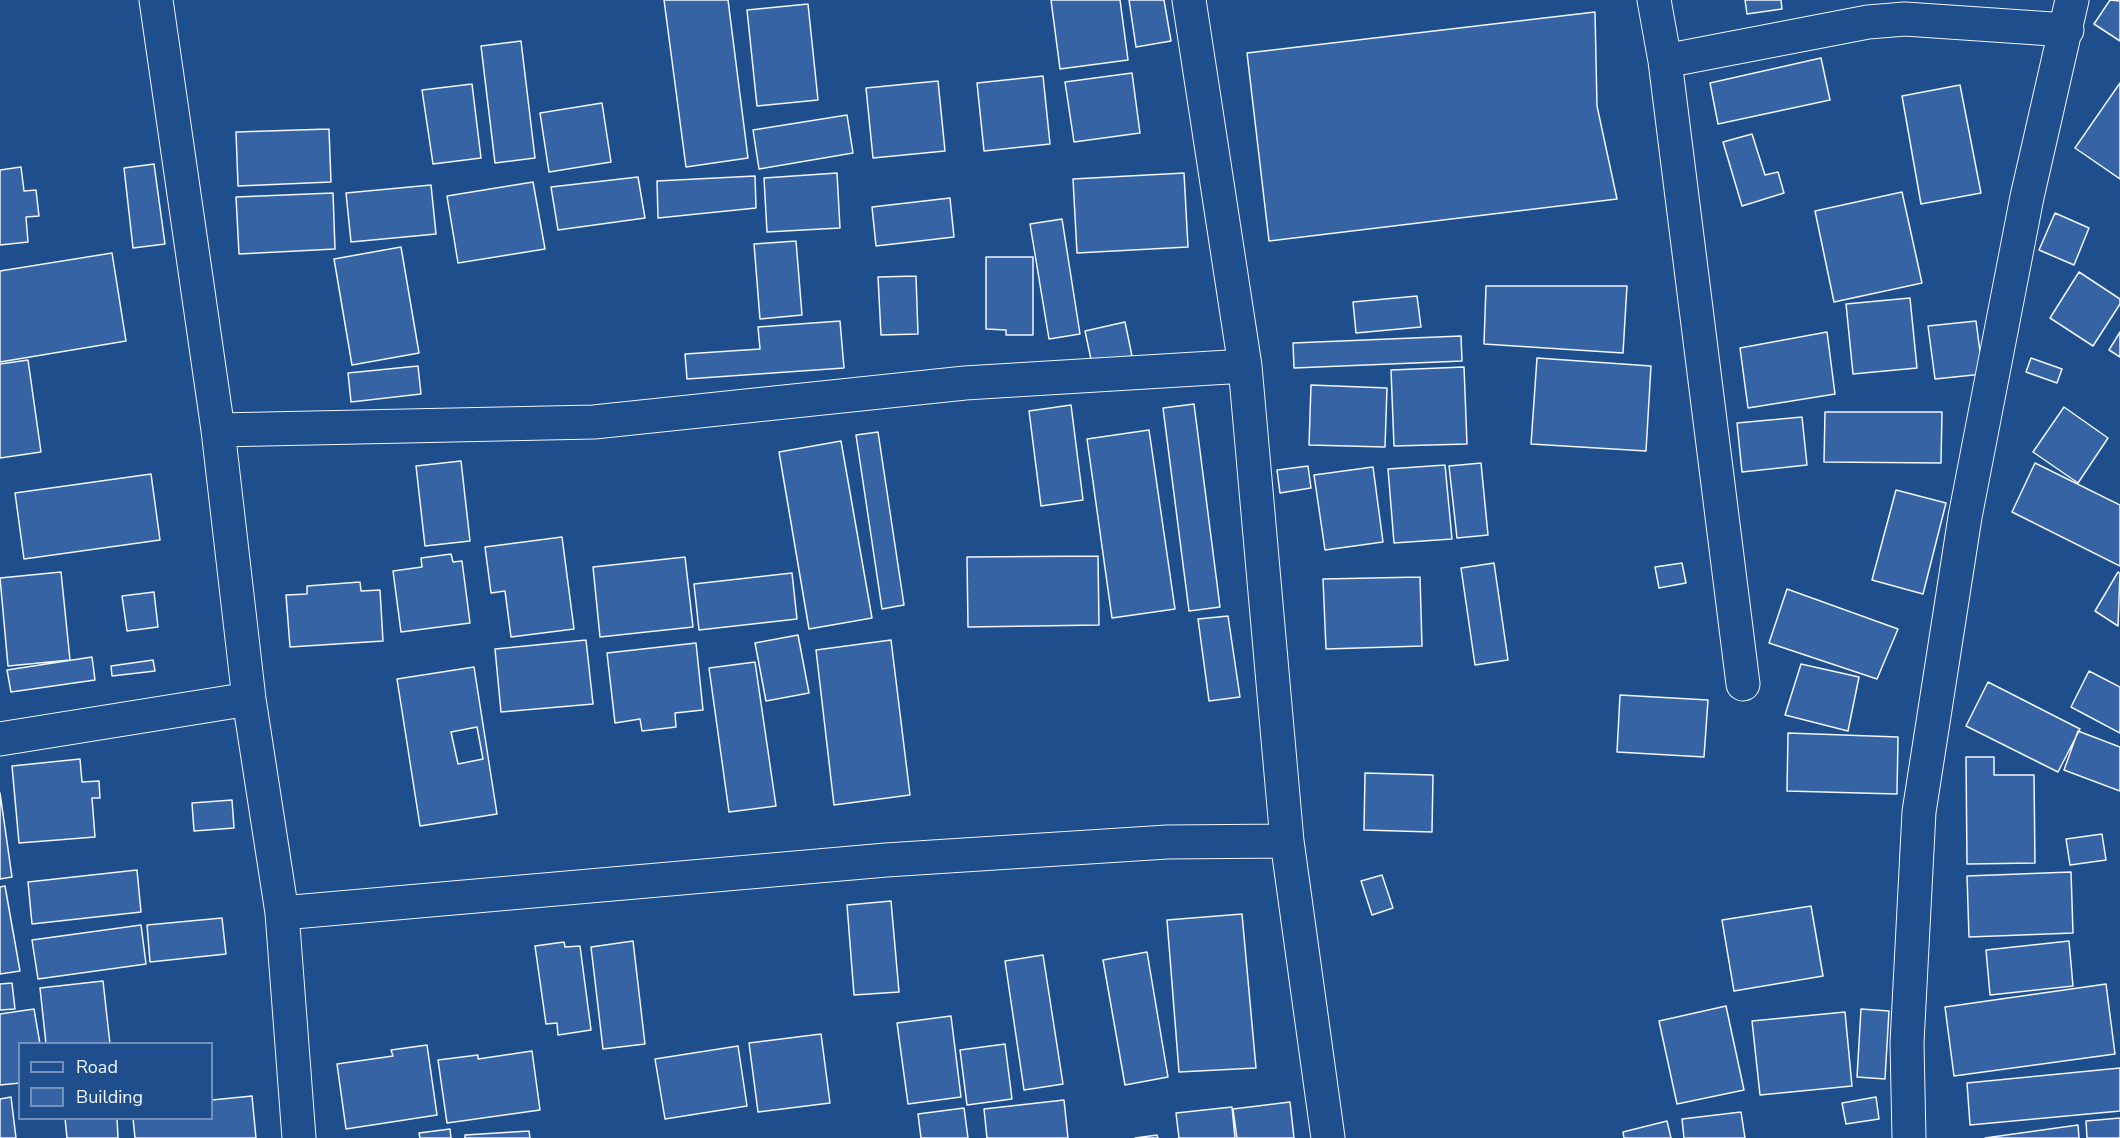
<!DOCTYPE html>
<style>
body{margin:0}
#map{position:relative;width:2120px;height:1138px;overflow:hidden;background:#1f4e8c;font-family:"Nunito Sans",sans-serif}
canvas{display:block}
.legend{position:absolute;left:18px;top:1042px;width:195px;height:78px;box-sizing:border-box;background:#1f4e8c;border:2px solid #7391ba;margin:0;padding:8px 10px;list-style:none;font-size:18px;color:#f2f6ff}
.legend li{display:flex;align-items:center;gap:12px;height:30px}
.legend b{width:30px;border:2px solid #7391ba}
</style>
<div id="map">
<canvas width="2120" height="1138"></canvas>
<ul class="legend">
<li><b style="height:8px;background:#1f4e8c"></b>Road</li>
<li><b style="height:16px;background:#3563a3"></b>Building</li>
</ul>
</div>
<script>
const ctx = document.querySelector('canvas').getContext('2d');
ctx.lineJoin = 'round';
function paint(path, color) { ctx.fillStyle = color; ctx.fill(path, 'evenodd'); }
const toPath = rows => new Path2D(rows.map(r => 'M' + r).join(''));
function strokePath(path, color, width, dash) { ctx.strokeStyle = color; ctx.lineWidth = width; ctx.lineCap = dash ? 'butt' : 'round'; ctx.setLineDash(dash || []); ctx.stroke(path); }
const building = toPath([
 [664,0,728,0,748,158,686,167,664,0],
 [1051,0,1120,0,1128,60,1060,69,1051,0],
 [1129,0,1164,0,1171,41,1136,47,1129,0],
 [1745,0,1781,0,1782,9,1747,14,1745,0],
 [2110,0,2120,1,2120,41,2094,24,2110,0],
 [808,4,818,100,757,106,747,10,808,4],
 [1595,12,1597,106,1617,199,1269,241,1247,53,1595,12],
 [521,41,535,158,495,163,481,46,521,41],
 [1821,58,1830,100,1718,124,1710,83,1821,58],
 [1132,73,1140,133,1074,142,1065,82,1132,73],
 [1043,76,1050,144,984,151,977,83,1043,76],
 [938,81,945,151,873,158,866,88,938,81],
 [2120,83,2120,179,2075,148,2120,83],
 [472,84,481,158,433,164,422,90,472,84],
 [1960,85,1981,193,1921,204,1902,96,1960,85],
 [602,103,611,162,549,172,540,113,602,103],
 [847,115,853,153,759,169,753,130,847,115],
 [329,129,331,182,238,186,236,132,329,129],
 [1752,134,1765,175,1778,172,1784,193,1742,206,1723,142,1752,134],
 [154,164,165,244,133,248,124,168,154,164],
 [21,167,24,191,36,190,39,216,26,217,28,242,0,245,0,170,21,167],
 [837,173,840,228,767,232,764,178,837,173],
 [1184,173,1188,247,1077,253,1073,179,1184,173],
 [755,176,756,208,658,218,657,181,755,176],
 [638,177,645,218,558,230,551,187,638,177],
 [533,182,545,249,458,263,447,196,533,182],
 [431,185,436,234,351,242,346,193,431,185],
 [1902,192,1922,283,1834,302,1815,211,1902,192],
 [333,193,335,249,239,254,236,197,333,193],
 [950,198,954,237,876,246,872,207,950,198],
 [2055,213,2089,228,2074,265,2039,250,2055,213],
 [1062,219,1080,334,1049,339,1030,224,1062,219],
 [796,241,802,315,760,319,754,244,796,241],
 [401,247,419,353,352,365,334,259,401,247],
 [112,253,126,341,0,362,0,271,112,253],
 [986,257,1033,257,1033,335,1006,335,1006,330,986,329,986,257],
 [2079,272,2120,299,2120,304,2093,346,2050,318,2079,272],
 [916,276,918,334,881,335,878,277,916,276],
 [1486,286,1627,286,1623,353,1484,344,1486,286],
 [1417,296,1421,327,1356,333,1353,302,1417,296],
 [1910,298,1917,368,1853,374,1846,304,1910,298],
 [840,321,844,368,687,379,685,354,760,349,758,327,840,321],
 [1976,321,1983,374,1935,379,1928,326,1976,321],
 [1125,322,1132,356,1092,364,1085,331,1125,322],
 [1827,332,1835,394,1748,408,1740,348,1827,332],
 [2120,332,2120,357,2109,350,2120,332],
 [1461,336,1462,361,1294,368,1293,343,1461,336],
 [1537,358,1651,366,1646,451,1531,444,1537,358],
 [2031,358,2062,369,2057,383,2026,372,2031,358],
 [28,360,41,452,0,458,0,364,28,360],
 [418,366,421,394,351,402,348,373,418,366],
 [1464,367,1467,444,1394,446,1391,370,1464,367],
 [1311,385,1387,388,1385,447,1309,445,1311,385],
 [1194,404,1220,607,1189,611,1163,408,1194,404],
 [1071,405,1083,500,1041,506,1029,411,1071,405],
 [2064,407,2108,438,2078,483,2033,452,2064,407],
 [1825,412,1942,412,1941,463,1824,462,1825,412],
 [1802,417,1807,465,1742,472,1737,423,1802,417],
 [1149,430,1175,609,1112,618,1087,439,1149,430],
 [878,432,904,605,882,609,856,435,878,432],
 [841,441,872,618,809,629,779,452,841,441],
 [461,461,470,541,425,546,416,466,461,461],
 [1481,463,1488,535,1457,538,1449,466,1481,463],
 [2035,463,2120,505,2120,566,2012,512,2035,463],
 [1445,465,1452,539,1394,543,1388,469,1445,465],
 [1308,466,1311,488,1280,493,1277,470,1308,466],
 [1373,467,1383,542,1325,550,1314,475,1373,467],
 [151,474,160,540,24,559,15,493,151,474],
 [1896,490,1946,503,1923,594,1872,580,1896,490],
 [562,537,574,629,511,637,505,591,491,593,485,547,562,537],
 [451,554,453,562,462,561,470,623,401,632,393,571,422,567,421,558,451,554],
 [1098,556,1099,625,968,627,967,557,1098,556],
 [685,557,693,627,600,637,593,567,685,557],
 [1494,563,1508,660,1475,665,1461,568,1494,563],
 [1682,563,1686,583,1659,588,1655,567,1682,563],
 [61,572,70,660,8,666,0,578,61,572],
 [2118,572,2120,573,2118,626,2095,611,2118,572],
 [792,573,797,619,699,630,694,584,792,573],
 [1420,577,1422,646,1326,649,1323,579,1420,577],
 [360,582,361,591,380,590,383,641,290,647,286,595,307,594,307,586,360,582],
 [1787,589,1898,629,1877,679,1769,643,1787,589],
 [154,592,158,627,127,631,122,596,154,592],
 [1228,616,1240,697,1209,701,1198,619,1228,616],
 [798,635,809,693,766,701,755,643,798,635],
 [586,640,593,704,501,712,495,649,586,640],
 [891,640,910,795,834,805,816,650,891,640],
 [696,643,703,710,675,713,676,727,642,731,640,719,615,723,607,653,696,643],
 [92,657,95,680,11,692,7,670,92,657],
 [153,660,155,671,112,676,111,666,153,660],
 [755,662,776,806,729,812,709,668,755,662],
 [1801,664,1859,677,1848,731,1785,715,1801,664],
 [474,667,497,814,420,826,397,679,474,667],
 [477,727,483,759,458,764,451,732,477,727],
 [2089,671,2120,687,2120,733,2071,707,2089,671],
 [1988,682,2080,729,2058,772,1966,726,1988,682],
 [1620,695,1708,700,1704,757,1617,752,1620,695],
 [2078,731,2120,747,2120,791,2064,770,2078,731],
 [1788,733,1898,737,1897,794,1787,791,1788,733],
 [1966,757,1994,757,1994,775,2034,775,2035,863,1967,864,1966,757],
 [80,759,82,782,99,781,100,798,92,798,95,837,19,843,12,766,80,759],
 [1365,773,1433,775,1432,832,1364,830,1365,773],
 [0,793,12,877,0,879,0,793],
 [232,800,234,828,194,831,192,803,232,800],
 [2102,834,2106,860,2070,865,2066,839,2102,834],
 [137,870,141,912,32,924,28,882,137,870],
 [2071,872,2073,933,1969,937,1967,876,2071,872],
 [1382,875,1393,908,1372,915,1361,881,1382,875],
 [5,886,20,971,0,974,0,887,5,886],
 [891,901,899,992,854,995,847,905,891,901],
 [1811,906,1823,976,1734,991,1722,920,1811,906],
 [1242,914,1256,1068,1179,1072,1167,920,1242,914],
 [222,918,226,954,150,962,147,925,222,918],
 [141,925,146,964,38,979,32,940,141,925],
 [633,941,645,1044,603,1049,591,947,633,941],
 [2069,941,2073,986,1990,995,1986,950,2069,941],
 [564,942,565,947,580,946,591,1030,558,1035,557,1023,546,1024,535,946,564,942],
 [1147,952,1168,1077,1125,1085,1103,960,1147,952],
 [1043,955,1063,1084,1024,1090,1005,961,1043,955],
 [103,981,110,1044,46,1044,40,988,103,981],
 [12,983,15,1009,0,1010,0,984,12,983],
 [2106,984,2115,1054,1954,1076,1945,1007,2106,984],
 [1726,1006,1744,1090,1677,1104,1659,1021,1726,1006],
 [34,1009,40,1044,20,1044,20,1083,0,1085,0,1014,34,1009],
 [1861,1009,1889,1011,1885,1079,1857,1077,1861,1009],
 [1845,1012,1852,1086,1760,1095,1752,1021,1845,1012],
 [951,1016,961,1097,908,1104,897,1023,951,1016],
 [821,1034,830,1103,758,1112,749,1043,821,1034],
 [1005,1044,1012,1099,967,1105,960,1050,1005,1044],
 [427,1045,437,1115,346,1129,337,1064,393,1056,391,1050,427,1045],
 [738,1046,747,1106,665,1119,655,1059,738,1046],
 [532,1051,540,1110,447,1123,438,1060,478,1055,478,1059,532,1051],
 [2120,1068,2120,1111,1970,1125,1967,1083,2120,1068],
 [252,1096,256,1138,135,1138,133,1118,212,1118,212,1100,252,1096],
 [11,1097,16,1138,0,1138,0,1099,11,1097],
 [1876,1097,1879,1119,1846,1124,1842,1103,1876,1097],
 [1064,1100,1068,1138,987,1138,984,1109,1064,1100],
 [1290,1102,1294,1138,1237,1138,1233,1109,1290,1102],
 [1232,1107,1235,1138,1179,1138,1176,1113,1232,1107],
 [964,1108,968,1138,921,1138,918,1114,964,1108],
 [1741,1112,1745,1138,1684,1138,1682,1119,1741,1112],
 [65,1118,117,1118,118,1138,67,1138,65,1118],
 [2120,1118,2120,1138,2087,1138,2086,1121,2120,1118],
 [1667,1121,1671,1138,1624,1138,1623,1132,1667,1121],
 [2078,1125,2079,1138,1985,1138,2078,1125],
 [450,1129,451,1138,420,1138,419,1133,450,1129],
 [529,1131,530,1138,465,1138,465,1135,529,1131],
 [1157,1135,1158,1138,1135,1138,1157,1135]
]);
const street = toPath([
 [156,0,218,430,249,699,282,913,299,1138],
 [1189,0,1245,366,1287,841,1328,1138],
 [1654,0,1665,61,1743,684],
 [1665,61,1868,22,1905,19,2067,30],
 [218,430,594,422,965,383,1245,366],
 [0,739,249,699],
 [282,913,886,860,1167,842,1287,841],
 [1909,1138,1907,1043,1919,812,1965,517,2027,197,2072,0]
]);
paint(building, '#3563a3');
strokePath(building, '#f2f6ff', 1.5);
strokePath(street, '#f2f6ff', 35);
strokePath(street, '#1f4e8c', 33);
</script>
